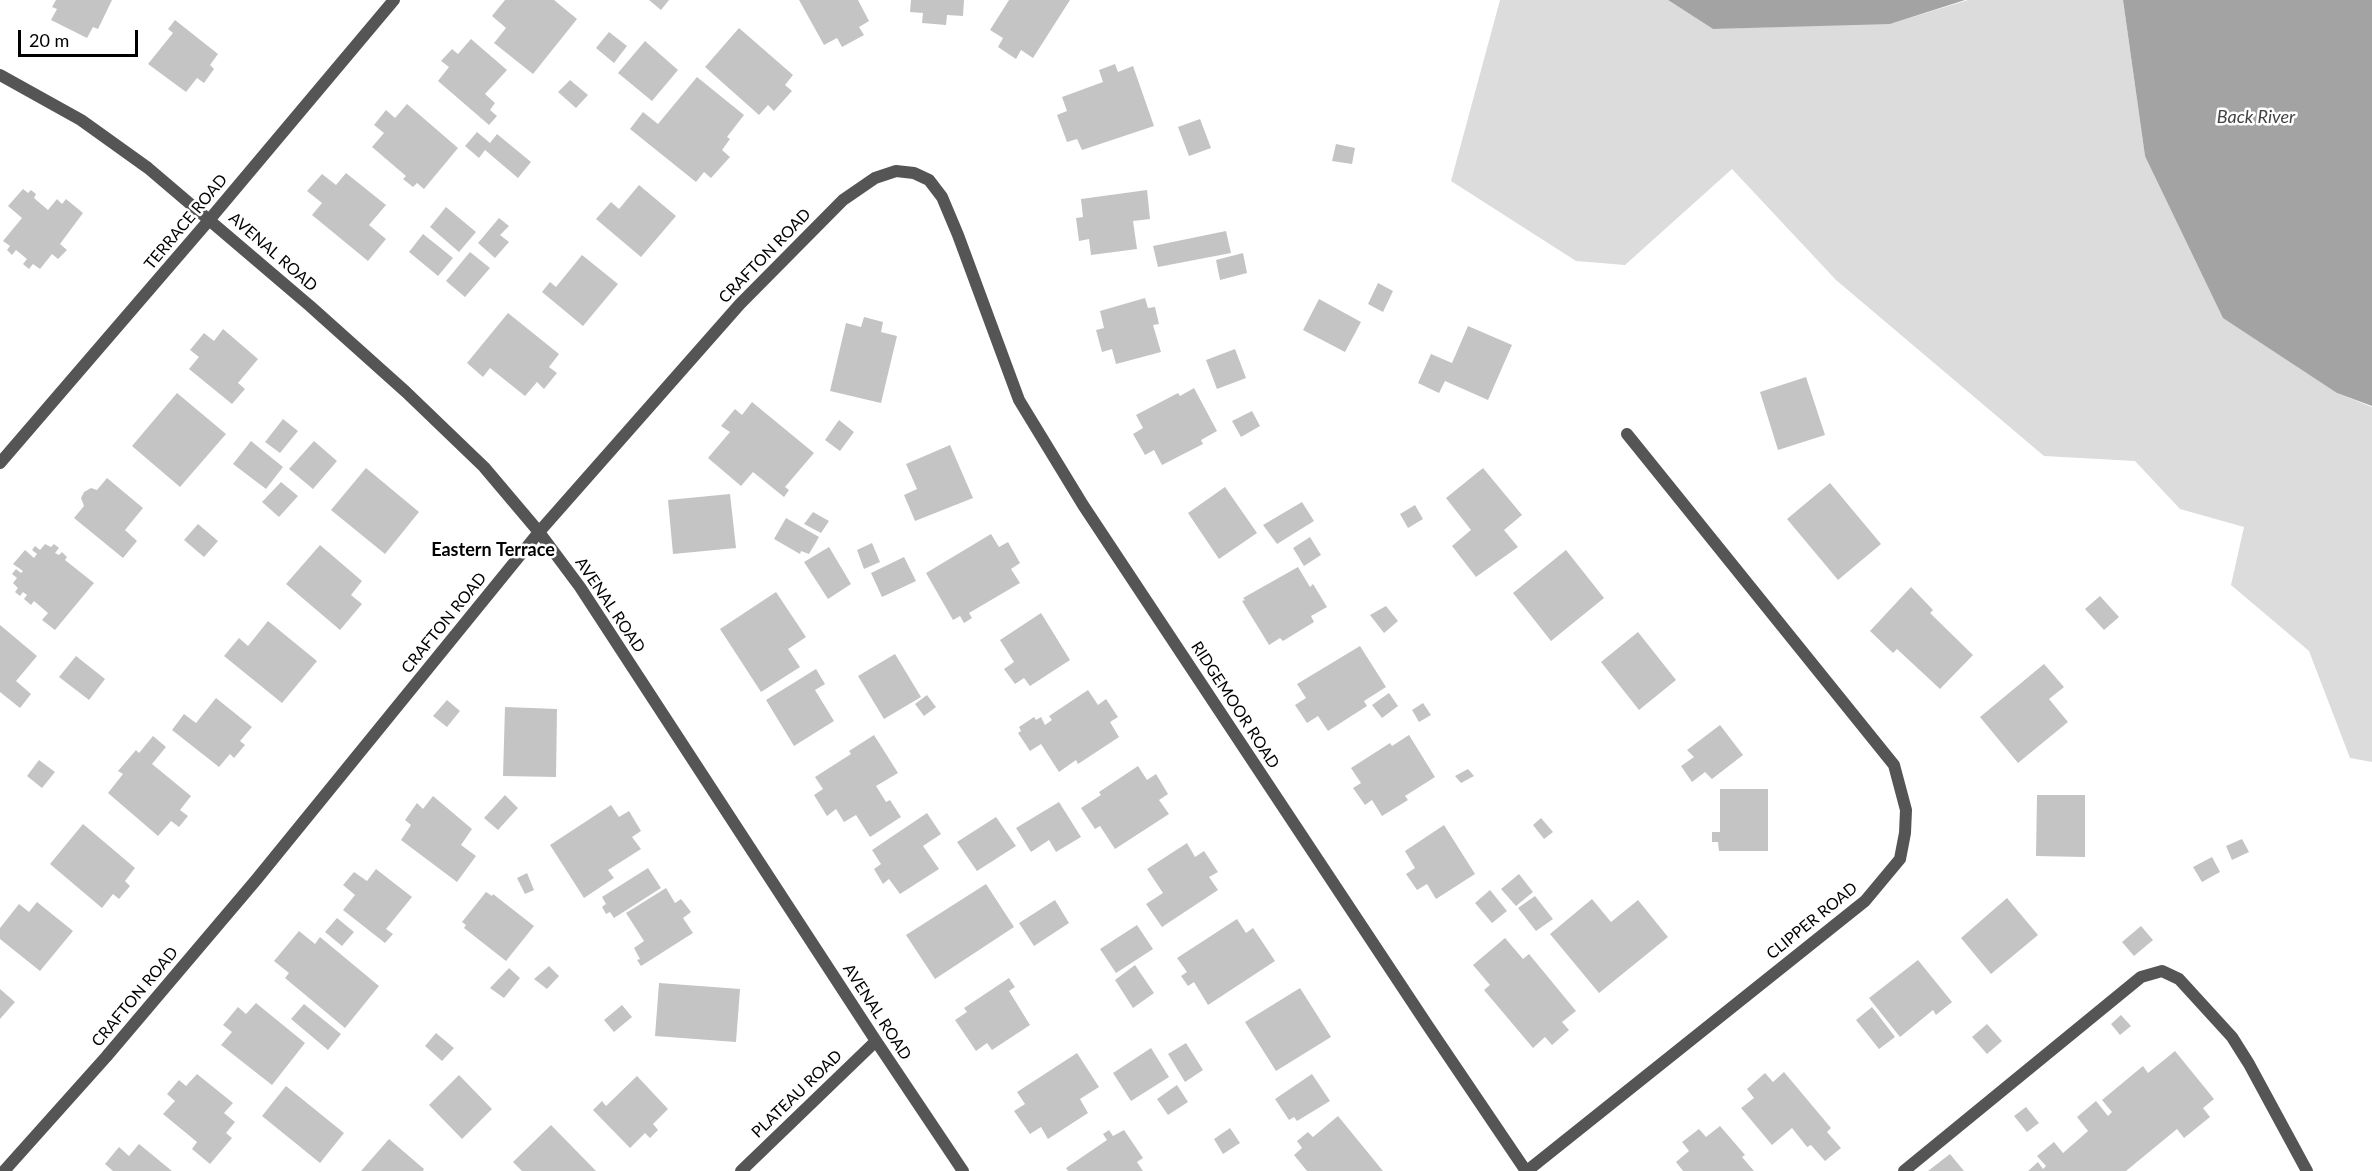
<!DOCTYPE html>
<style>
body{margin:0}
#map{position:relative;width:2372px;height:1171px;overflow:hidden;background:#fff;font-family:Lato,sans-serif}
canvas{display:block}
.scale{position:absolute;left:18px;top:30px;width:120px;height:27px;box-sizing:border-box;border:3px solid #000;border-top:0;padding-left:8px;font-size:18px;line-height:21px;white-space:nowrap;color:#000;-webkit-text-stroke:4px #fff;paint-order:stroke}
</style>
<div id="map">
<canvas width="2372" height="1171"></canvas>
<div class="scale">20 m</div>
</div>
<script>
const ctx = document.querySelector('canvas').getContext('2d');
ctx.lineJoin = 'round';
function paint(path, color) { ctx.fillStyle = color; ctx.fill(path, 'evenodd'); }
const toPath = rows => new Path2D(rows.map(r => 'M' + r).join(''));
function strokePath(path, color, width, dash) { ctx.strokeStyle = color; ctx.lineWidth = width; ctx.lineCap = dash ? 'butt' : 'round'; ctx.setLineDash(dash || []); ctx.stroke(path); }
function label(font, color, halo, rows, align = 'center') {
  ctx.font = font + ' Lato,sans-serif'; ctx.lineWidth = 5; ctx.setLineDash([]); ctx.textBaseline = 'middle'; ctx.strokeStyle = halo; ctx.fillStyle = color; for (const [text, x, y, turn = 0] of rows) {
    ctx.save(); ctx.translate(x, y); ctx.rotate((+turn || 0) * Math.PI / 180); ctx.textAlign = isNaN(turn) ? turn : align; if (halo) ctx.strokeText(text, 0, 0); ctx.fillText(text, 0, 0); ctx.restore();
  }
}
const green = toPath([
 [1500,0,1668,0,1713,29,1893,23,1968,0,2123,0,2145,156,2337,393,2372,407,2372,762,2350,758,2309,651,2231,585,2244,527,2180,509,2135,461,2044,456,1836,280,1732,169,1625,265,1576,261,1451,181]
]);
const water = toPath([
 [1668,0,1965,0,1890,24,1713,29],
 [2123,0,2372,0,2372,406,2337,393,2223,318,2145,156]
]);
const building = toPath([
 [56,0,112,0,98,29,93,27,87,38,51,20,57,9,52,7],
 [505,0,554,0,577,19,533,74,494,43,506,28,492,16],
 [649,0,669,0,661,10],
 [799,0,858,0,869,21,859,27,864,35,842,47,837,38,824,45],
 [911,0,964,0,963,16,947,15,946,25,922,23,923,13,910,12],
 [1009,0,1070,0,1033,58,1021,50,1016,59,998,47,1003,38,990,30],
 [175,20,218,54,210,65,214,69,204,83,197,78,186,92,148,64,173,33,168,29],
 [739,28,793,75,785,85,792,91,774,111,768,105,759,115,705,67],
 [609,32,627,46,614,63,596,48],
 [471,39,507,70,485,94,495,103,490,110,497,116,489,125,438,81,449,67,441,61,452,49,458,54],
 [645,41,678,70,652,101,618,73],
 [1115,64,1118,72,1133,66,1154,126,1082,150,1077,139,1067,142,1057,115,1067,111,1062,97,1103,82,1099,70],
 [697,77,744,115,727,137,730,139,722,150,730,157,711,178,704,172,696,182,630,129,643,112,658,124],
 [570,80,588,95,576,108,558,92],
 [407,104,458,148,424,189,417,183,413,187,403,179,406,176,372,147,384,133,374,125,386,110,395,118],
 [1200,119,1211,148,1189,156,1178,127],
 [477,132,490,143,497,134,531,162,518,178,485,150,479,158,465,146],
 [1336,144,1355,148,1352,164,1332,161],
 [346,173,386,205,369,225,386,239,368,261,312,215,322,203,307,191,322,174,336,185],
 [639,185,676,216,641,257,596,219,611,202,619,209],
 [23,189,28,193,31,190,36,194,34,198,48,210,57,199,62,204,66,199,83,213,60,244,67,250,58,259,52,254,40,269,33,264,29,269,23,264,27,259,16,250,12,255,7,250,10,246,3,241,22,218,8,206],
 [1147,190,1150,219,1133,221,1137,249,1091,255,1089,239,1079,241,1076,218,1083,217,1081,199],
 [446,207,476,232,459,252,430,227],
 [499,218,509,226,500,235,509,242,495,258,478,243],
 [1226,231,1231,253,1158,267,1153,246],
 [423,234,453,258,438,276,409,252],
 [470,252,490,268,465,297,446,281],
 [1243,253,1247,273,1220,280,1216,260],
 [582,255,618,284,583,326,542,292,550,282,556,287],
 [1378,283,1393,291,1383,312,1368,304],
 [1145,298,1148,308,1155,307,1159,324,1153,325,1161,352,1116,364,1112,349,1102,352,1096,330,1104,328,1100,311],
 [1319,299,1361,322,1345,352,1303,330],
 [508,313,559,354,549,367,557,373,544,389,537,382,525,396,490,368,483,377,467,363],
 [864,317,883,322,881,332,897,336,881,403,830,391,846,323,861,327],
 [1468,326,1512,345,1488,400,1445,381,1439,393,1418,383,1431,354,1452,363],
 [223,329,258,359,238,383,245,389,232,404,189,369,199,357,190,350,204,333,214,341],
 [1235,349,1246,378,1217,389,1206,360],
 [1806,377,1825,435,1778,450,1760,392],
 [1194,388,1217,431,1201,440,1203,444,1162,465,1154,450,1145,455,1133,434,1143,428,1136,415,1178,393,1180,396],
 [177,393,226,434,180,487,132,446],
 [752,402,814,453,785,487,789,490,784,497,753,472,741,486,708,458,730,432,721,426,735,409,742,415],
 [1252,411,1260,426,1241,437,1232,421],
 [283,419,298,431,280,453,265,442],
 [839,420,854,432,840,451,825,440],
 [251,441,283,467,266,489,233,464],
 [314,441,337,461,313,489,289,469],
 [950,445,973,498,915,521,904,495,917,489,906,464],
 [366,468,419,512,385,554,331,510],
 [1483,468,1522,515,1504,530,1518,547,1476,577,1452,546,1471,530,1446,498],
 [107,478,143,508,125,530,137,541,123,558,74,518,84,506,81,498,84,492,91,488,97,490],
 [281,482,298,496,279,517,262,502],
 [1830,483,1881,544,1838,580,1787,519],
 [1225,487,1257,533,1219,559,1188,513],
 [730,494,736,548,673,554,668,500],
 [1302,502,1314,521,1277,544,1263,525],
 [1415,505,1423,519,1408,528,1400,514],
 [813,512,829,521,821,533,804,524],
 [786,518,819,537,809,554,801,551,800,554,774,539],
 [198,524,218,541,204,557,184,540],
 [991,534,999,547,1008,542,1020,563,1011,569,1020,583,969,613,972,618,964,623,960,616,953,620,926,573],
 [1310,537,1321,555,1304,566,1293,548],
 [872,543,880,562,864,569,857,550],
 [45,544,51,547,54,544,59,548,55,553,59,555,62,552,67,557,65,560,94,583,55,630,42,620,48,613,34,601,31,605,24,599,27,595,23,592,20,596,15,592,18,588,13,583,17,578,12,574,16,569,21,573,23,571,13,564,25,550,34,558,37,554,32,550,35,546,40,550],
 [320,545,362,581,351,595,362,604,340,630,286,584],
 [829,547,851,584,828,599,804,562],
 [1566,550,1604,598,1551,641,1513,593],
 [904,557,916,581,882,597,871,573],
 [1298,567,1310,587,1313,584,1327,607,1311,616,1314,622,1283,641,1280,638,1269,645,1242,601,1245,600,1243,598],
 [1911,587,1933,610,1930,613,1973,655,1940,689,1897,649,1893,653,1870,631],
 [776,592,806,637,788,649,800,667,761,692,720,629],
 [2100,596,2119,617,2104,630,2085,609],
 [1386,606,1398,621,1384,633,1370,615],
 [1041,613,1070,660,1030,686,1024,678,1015,684,1004,669,1014,662,1000,640],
 [268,621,317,661,282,703,224,656,239,638,248,646],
 [0,625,37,656,16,681,31,694,20,708,0,692],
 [1638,632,1676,680,1639,710,1601,662],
 [1360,646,1386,687,1364,701,1367,706,1328,731,1318,716,1307,723,1295,705,1306,698,1297,684],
 [895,654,921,697,884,719,858,676],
 [76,656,105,679,89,700,59,677],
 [2044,664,2064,687,2049,699,2068,722,2018,763,1980,717],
 [816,669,825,684,815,690,834,721,794,746,766,700],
 [1088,690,1098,705,1106,699,1118,717,1110,722,1119,737,1078,764,1076,760,1059,772,1041,744,1030,751,1018,733,1021,731,1019,727,1034,717,1036,720,1041,717,1045,725,1052,720,1049,716],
 [1389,693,1398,706,1382,718,1372,705],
 [927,695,936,707,924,716,915,704],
 [216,698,252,727,240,741,245,745,234,758,230,754,219,767,172,730,184,714,196,723],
 [447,700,460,711,447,727,433,716],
 [1423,703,1431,715,1419,722,1412,710],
 [505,707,557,709,556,777,503,776],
 [1720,725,1743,755,1712,779,1705,772,1692,782,1681,766,1694,757,1687,750],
 [874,735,898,773,876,786,886,802,890,800,901,817,870,837,856,815,844,822,836,809,827,816,814,795,823,789,815,777,851,754,849,751],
 [1409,735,1435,777,1405,796,1408,800,1382,816,1372,800,1365,805,1353,788,1361,783,1351,768,1390,743,1392,746],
 [153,736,166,747,152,764,191,796,180,810,188,816,179,827,171,821,158,836,108,793,123,774,118,771,136,750,139,753],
 [39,760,55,772,42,788,27,776],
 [1138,766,1147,780,1156,774,1168,794,1159,800,1169,814,1115,849,1100,826,1095,829,1081,808,1101,795,1099,792],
 [1468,769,1474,776,1461,783,1455,776],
 [1720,789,1768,789,1768,851,1719,851,1718,842,1712,842,1712,832,1720,832],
 [505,795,518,808,498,830,484,818],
 [2037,795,2085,795,2085,857,2036,856],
 [433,796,472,829,461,845,476,856,457,882,401,840,411,825,405,820,417,803,423,809],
 [1059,802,1081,837,1056,852,1049,840,1031,852,1016,828],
 [611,805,619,817,629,811,641,831,632,837,641,849,608,870,614,878,584,898,550,845],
 [927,813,941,834,923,846,939,869,900,894,889,879,883,884,874,869,881,864,872,850],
 [996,817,1016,846,977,871,957,842],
 [1541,818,1553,832,1544,839,1533,825],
 [83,824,135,868,125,881,130,886,119,899,113,894,102,908,50,864],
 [1444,825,1475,874,1436,899,1427,884,1417,890,1406,874,1415,868,1405,851],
 [2242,839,2249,852,2232,860,2226,846],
 [1187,843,1195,857,1204,851,1218,872,1209,877,1218,890,1162,927,1146,904,1163,893,1147,869],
 [2212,857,2220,872,2202,882,2193,867],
 [648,868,661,888,614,918,610,912,606,914,602,907,606,904,602,897],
 [376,869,412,897,386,929,393,934,385,943,343,910,355,895,343,885,354,872,367,881],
 [527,873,534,890,525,894,517,878],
 [1519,874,1533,892,1516,906,1501,889],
 [986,884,1014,927,935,979,906,935],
 [666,888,675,903,681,899,691,912,683,918,693,933,641,966,637,960,640,959,634,948,644,941,626,913],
 [1490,890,1507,911,1492,923,1475,903],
 [486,892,492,896,493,894,534,926,506,961,464,928,466,925,462,922],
 [1535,896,1553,919,1536,931,1518,908],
 [2007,898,2038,935,1991,974,1961,938],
 [1592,899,1611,922,1638,900,1668,937,1599,993,1550,934],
 [1055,900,1069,923,1034,946,1019,923],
 [37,902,73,931,40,971,0,939,0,928,19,904,29,912],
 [337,918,354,932,342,946,325,932],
 [1237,919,1246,933,1253,928,1275,961,1208,1005,1194,982,1188,986,1181,976,1187,972,1177,958],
 [1137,925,1153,949,1116,973,1100,949],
 [2141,926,2153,940,2134,956,2122,942],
 [299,931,315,944,320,937,379,986,345,1028,285,978,289,973,274,961],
 [1505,938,1523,959,1529,954,1576,1011,1562,1022,1569,1030,1552,1045,1545,1037,1533,1048,1484,990,1490,985,1473,965],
 [1918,960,1952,1002,1936,1015,1933,1010,1900,1037,1869,998],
 [1135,965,1154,993,1133,1008,1115,980],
 [549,966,559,976,547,989,534,979],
 [509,968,520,978,504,998,490,988],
 [1009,978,1015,987,1009,991,1030,1025,992,1050,987,1043,976,1051,955,1020,967,1012,964,1008],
 [659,983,740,989,736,1042,655,1036],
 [1300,988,1331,1037,1276,1071,1245,1022],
 [0,989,15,1002,0,1019],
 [256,1003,305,1043,272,1085,221,1045,232,1032,223,1025,238,1007,246,1014],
 [304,1004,341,1034,328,1050,291,1019],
 [622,1005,632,1017,614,1032,604,1020],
 [1872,1007,1895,1037,1879,1049,1856,1020],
 [2121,1015,2131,1026,2120,1035,2111,1024],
 [1987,1024,2002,1041,1987,1054,1972,1037],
 [436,1033,454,1048,442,1061,425,1046],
 [1186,1043,1203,1070,1185,1082,1168,1054],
 [1151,1048,1169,1077,1131,1101,1113,1073],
 [2175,1051,2214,1099,2203,1108,2210,1117,2184,1138,2177,1129,2126,1171,2028,1171,2038,1162,2043,1169,2046,1166,2037,1156,2054,1142,2063,1153,2088,1131,2077,1117,2096,1101,2108,1116,2112,1112,2102,1100,2143,1066,2148,1073],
 [1077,1053,1099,1087,1080,1099,1088,1113,1048,1139,1041,1127,1030,1134,1014,1111,1025,1104,1017,1092],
 [1784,1072,1831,1128,1827,1132,1841,1148,1825,1161,1811,1145,1807,1147,1792,1128,1772,1145,1741,1108,1754,1098,1747,1089,1765,1073,1773,1082],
 [197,1074,233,1103,224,1113,235,1122,226,1133,232,1138,210,1164,192,1149,197,1142,163,1114,175,1101,167,1094,179,1080,186,1086],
 [1312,1074,1330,1101,1297,1121,1294,1117,1289,1120,1275,1099],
 [459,1075,492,1109,462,1139,429,1105],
 [637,1076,668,1109,653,1124,658,1130,650,1138,645,1133,630,1148,593,1110,602,1101,606,1106],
 [1177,1085,1188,1102,1168,1115,1157,1099],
 [286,1086,344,1133,320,1163,262,1116],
 [2026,1107,2039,1123,2027,1132,2014,1116],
 [1338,1116,1383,1171,1307,1171,1294,1155,1302,1148,1297,1141,1308,1132,1313,1137],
 [551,1125,596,1171,522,1171,513,1162],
 [1720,1126,1745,1155,1742,1157,1754,1171,1683,1171,1676,1162,1689,1151,1682,1142,1699,1129,1706,1137],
 [1230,1128,1240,1143,1223,1154,1214,1139],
 [1109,1130,1113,1136,1124,1130,1143,1158,1137,1162,1143,1171,1068,1171,1066,1168,1107,1140,1103,1134],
 [389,1139,424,1169,423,1171,361,1171],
 [139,1144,172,1171,113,1171,105,1164,119,1147,129,1156],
 [1950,1154,1964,1171,1928,1171]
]);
const lane = toPath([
 [1904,1171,2141,977,2162,971,2179,979,2232,1037,2249,1064,2307,1171]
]);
const street = toPath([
 [0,75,81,120,148,168,310,306,406,392,484,467,539,532,580,587,876,1041,963,1171],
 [0,463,210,219,394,0],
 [4,1171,106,1057,256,880,539,532,740,304,843,200,875,178,896,171,914,173,929,180,942,197,958,235,1019,400,1083,505,1428,1026,1526,1171],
 [741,1171,876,1041],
 [1527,1171,1865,901,1900,859,1905,833,1906,810,1894,765,1627,434]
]);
const streetNames = [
 ["TERRACE ROAD",186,222,-50],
 ["AVENAL ROAD",273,252,41],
 ["CRAFTON ROAD",765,256,-46],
 ["AVENAL ROAD",610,605,56],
 ["CRAFTON ROAD",444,623,-51],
 ["RIDGEMOOR ROAD",1235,705,57],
 ["CLIPPER ROAD",1812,921,-39],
 ["CRAFTON ROAD",135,997,-50],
 ["AVENAL ROAD",877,1012,57],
 ["PLATEAU ROAD",797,1094,-44]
];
const waterNames = [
 ["Back River",2256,117]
];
const neighbourhoodNames = [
 ["Eastern Terrace",493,550]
];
paint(green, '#dcdcdc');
paint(water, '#a3a3a3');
paint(building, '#c4c4c4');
strokePath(lane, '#555', 12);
strokePath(street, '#555', 12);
label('16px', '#000', '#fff', streetNames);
label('italic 18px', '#444', '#fff', waterNames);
label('bold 18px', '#000', '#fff', neighbourhoodNames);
</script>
